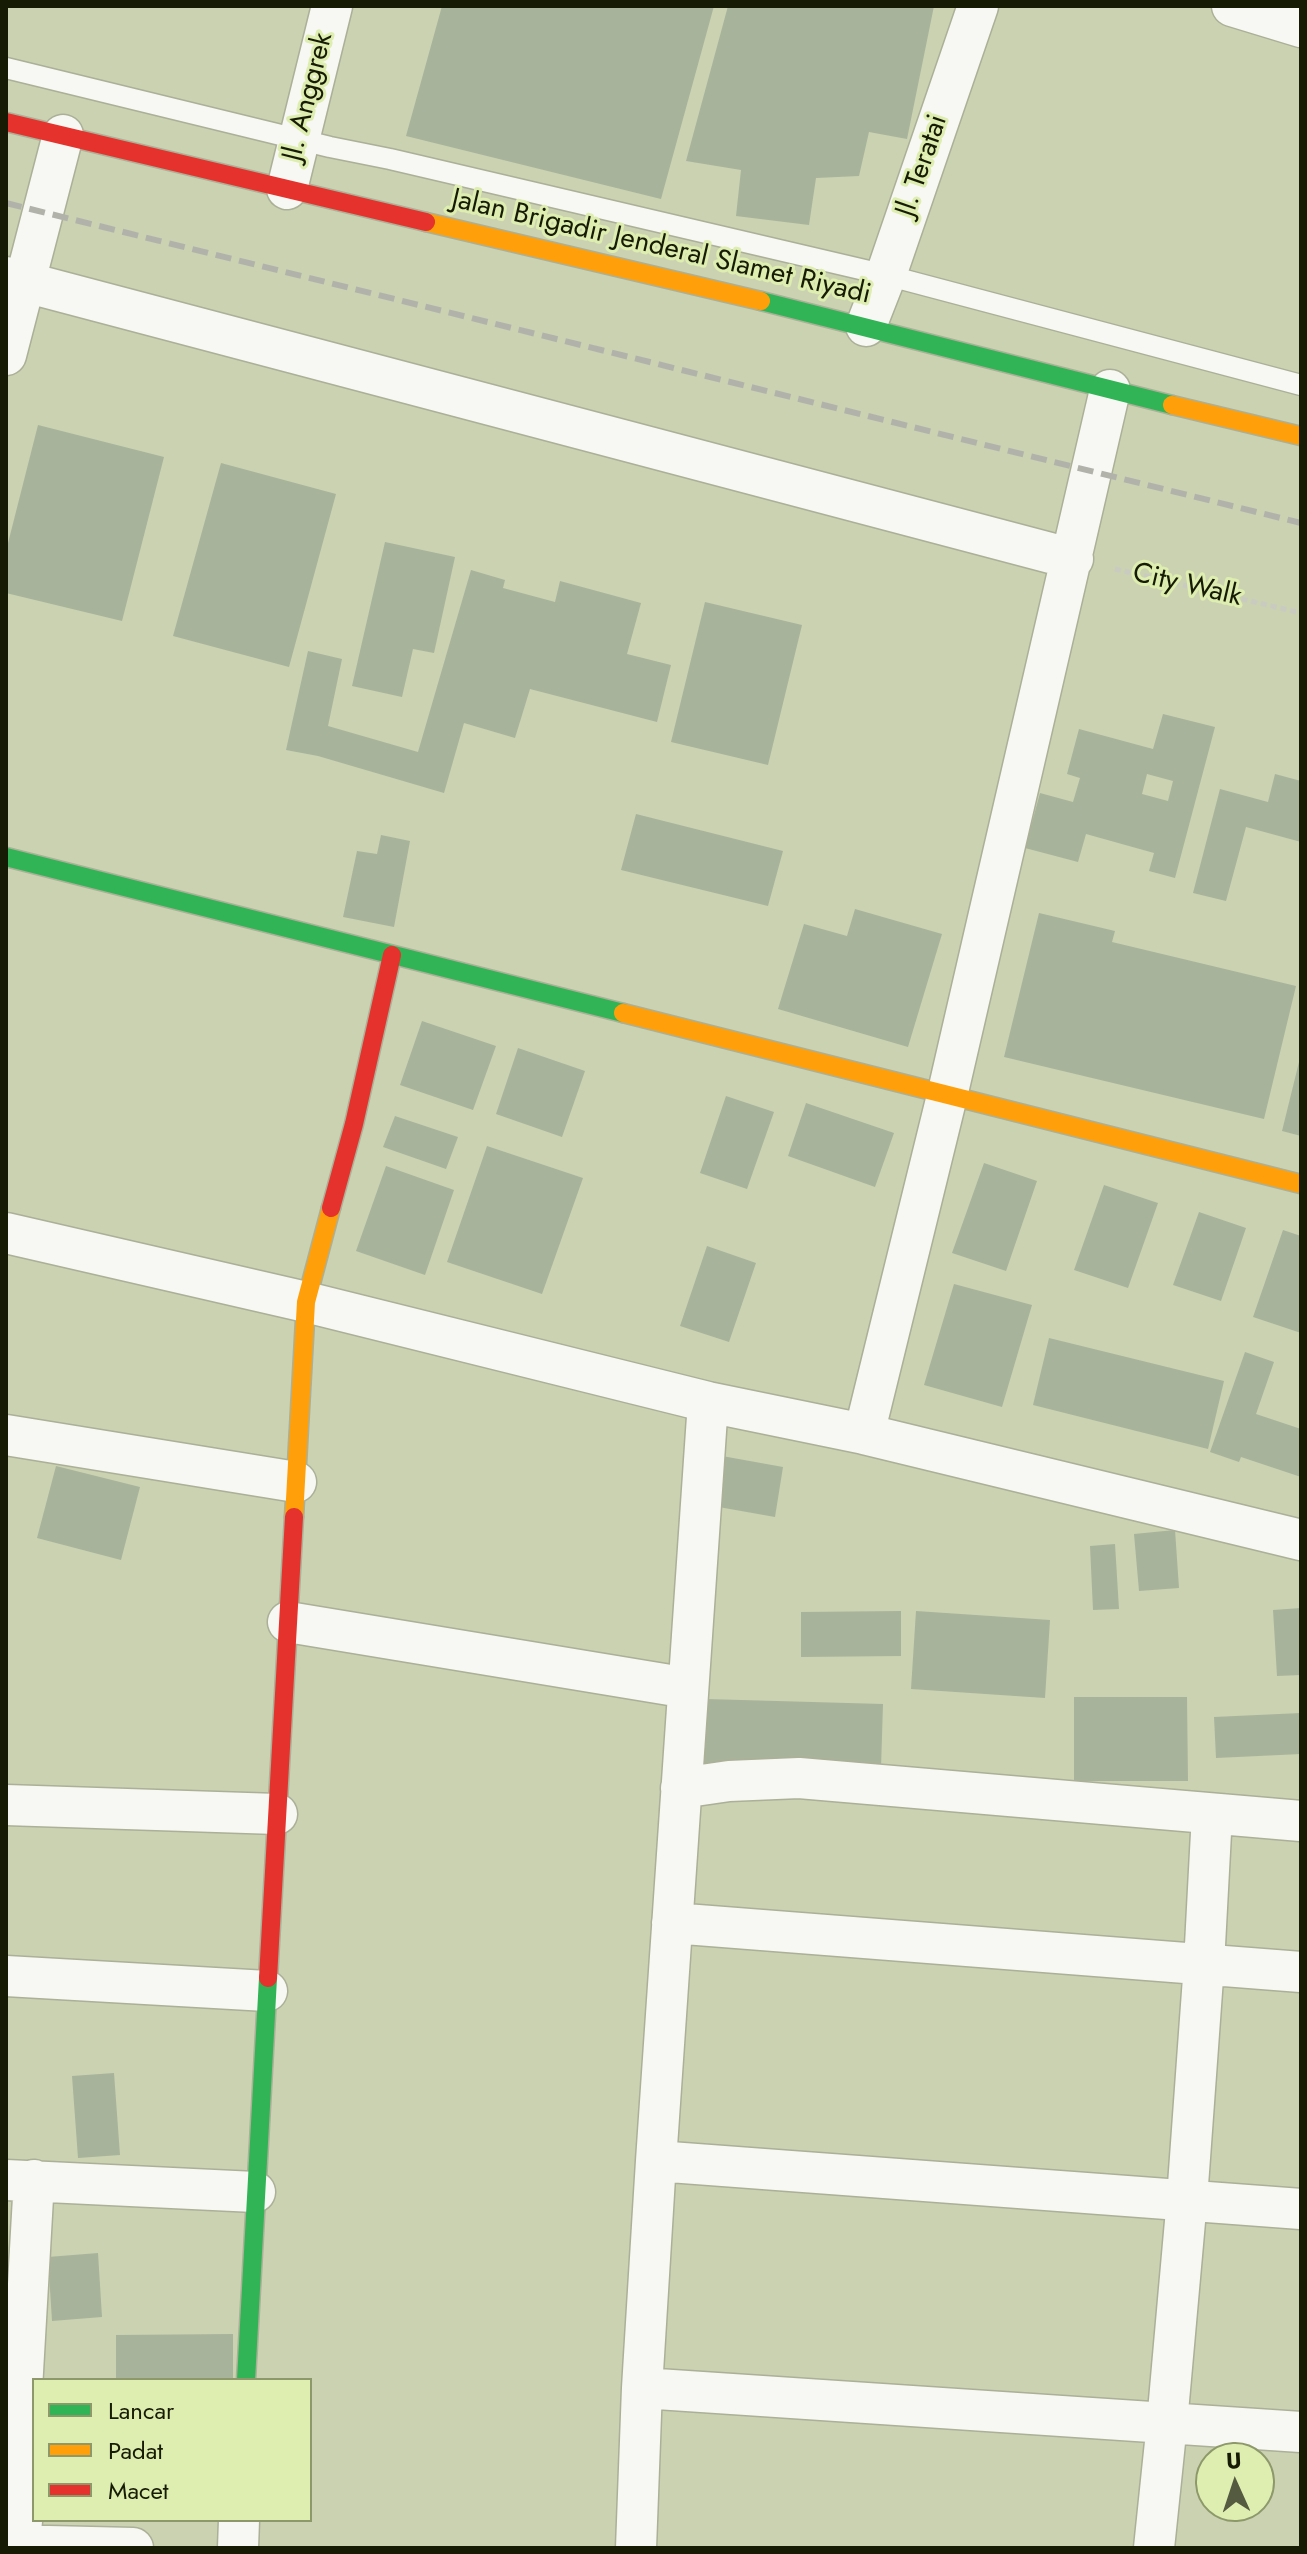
<!DOCTYPE html>
<style>
body{margin:0}
#map{position:relative;width:1307px;height:2554px;overflow:hidden;background:#cad2b1;font-family:Jost,sans-serif}
canvas{display:block}
.frame{position:absolute;inset:0;border:8px solid #161b04;pointer-events:none}
.legend{position:absolute;left:32px;top:2378px;width:280px;height:144px;box-sizing:border-box;background:#deedb0;border:2px solid #8e996b;margin:0;padding:10px 14px;list-style:none;font-size:24px;color:#161b04}
.legend li{display:flex;align-items:center;gap:16px;height:40px}
.legend b{width:40px;border:2px solid #8e996b}
.north{position:absolute;left:1195px;top:2442px;width:80px;height:80px;box-sizing:border-box;background:#deedb0;border:2px solid #8e996b;border-radius:50%;rotate:357deg;font-size:22px;font-weight:700;line-height:32px;text-align:center;color:#161b04}
.north::after{content:'';display:block;margin:auto;width:28px;height:36px;background:#555b41;clip-path:polygon(50% 0,100% 100%,50% 72%,0 100%)}
</style>
<div id="map">
<canvas width="1307" height="2554"></canvas>
<div class="frame"></div>
<ul class="legend">
<li><b style="height:10px;background:#30b455"></b>Lancar</li>
<li><b style="height:10px;background:#ff9f0a"></b>Padat</li>
<li><b style="height:10px;background:#e5322d"></b>Macet</li>
</ul>
<div class="north">U</div>
</div>
<script>
const ctx = document.querySelector('canvas').getContext('2d');
ctx.lineJoin = 'round';
function paint(path, color) { ctx.fillStyle = color; ctx.fill(path, 'evenodd'); }
const toPath = rows => new Path2D(rows.map(r => 'M' + r).join(''));
function strokePath(path, color, width, dash) { ctx.strokeStyle = color; ctx.lineWidth = width; ctx.lineCap = dash ? 'butt' : 'round'; ctx.setLineDash(dash || []); ctx.stroke(path); }
function label(font, color, halo, rows, align = 'center') {
  ctx.font = font + ' Jost,sans-serif'; ctx.lineWidth = 6; ctx.setLineDash([]); ctx.textBaseline = 'middle'; ctx.strokeStyle = halo; ctx.fillStyle = color; for (const [text, x, y, turn = 0] of rows) {
    ctx.save(); ctx.translate(x, y); ctx.rotate((+turn || 0) * Math.PI / 180); ctx.textAlign = isNaN(turn) ? turn : align; if (halo) ctx.strokeText(text, 0, 0); ctx.fillText(text, 0, 0); ctx.restore();
  }
}
const building = toPath([
 [442,6,714,6,661,199,406,136],
 [728,6,934,6,907,139,869,132,859,176,816,178,809,225,736,216,741,170,686,161],
 [38,425,164,457,122,621,6,593,6,551],
 [221,463,336,494,289,667,173,636],
 [385,542,455,557,434,653,413,649,402,697,352,686],
 [471,570,505,580,503,588,555,602,560,581,641,603,627,654,671,665,657,722,530,689,515,738,464,723,444,793,318,756,286,750,308,651,342,659,328,726,418,752],
 [705,602,802,625,768,765,671,742],
 [1163,714,1215,727,1175,878,1149,871,1154,853,1086,834,1078,862,1025,848,1040,793,1073,802,1080,778,1067,774,1079,729,1153,749],
 [1147,774,1173,781,1168,801,1142,794],
 [1275,774,1301,781,1301,842,1246,827,1226,901,1193,893,1220,789,1268,802],
 [636,814,783,851,768,906,621,870],
 [381,835,410,841,394,927,343,917,357,851,377,854],
 [855,909,942,934,908,1047,778,1009,804,924,847,936],
 [1039,913,1115,931,1112,942,1296,986,1264,1119,1004,1057],
 [422,1021,496,1046,473,1110,400,1085],
 [518,1048,585,1071,562,1137,496,1114],
 [1300,1058,1301,1058,1301,1136,1282,1131],
 [726,1096,774,1112,747,1189,700,1173],
 [806,1103,894,1133,875,1187,788,1156],
 [395,1116,458,1137,446,1169,383,1147],
 [487,1146,583,1178,542,1294,447,1262],
 [984,1163,1037,1181,1006,1271,952,1253],
 [386,1166,454,1190,425,1275,356,1251],
 [1104,1185,1158,1203,1128,1288,1074,1270],
 [1199,1212,1246,1228,1221,1301,1173,1285],
 [1283,1230,1301,1236,1301,1333,1253,1317],
 [707,1246,756,1263,729,1342,680,1326],
 [954,1284,1032,1305,1002,1407,924,1385],
 [1049,1338,1224,1381,1208,1449,1033,1405],
 [1245,1352,1274,1362,1256,1414,1301,1429,1301,1477,1241,1457,1239,1462,1210,1452],
 [722,1456,783,1467,775,1517,713,1506],
 [56,1466,140,1487,121,1560,37,1538],
 [1175,1530,1179,1588,1139,1591,1134,1534],
 [1115,1544,1119,1609,1093,1610,1090,1546],
 [1301,1608,1301,1675,1277,1676,1273,1610],
 [901,1611,901,1656,801,1657,801,1612],
 [916,1611,1050,1620,1045,1698,911,1689],
 [1074,1697,1187,1697,1188,1781,1074,1781],
 [706,1699,883,1704,881,1768,704,1764],
 [1301,1713,1301,1754,1216,1758,1214,1717],
 [114,2073,120,2155,78,2158,72,2076],
 [98,2253,102,2317,52,2321,48,2257],
 [233,2334,233,2380,116,2380,116,2335]
]);
const path = toPath([
 [1115,569,1301,613]
]);
const lane = toPath([
 [6,68,330,147,390,159,886,275,1301,385]
]);
const street = toPath([
 [1232,6,1301,27],
 [287,189,332,6],
 [6,277,1073,559],
 [866,326,886,275,978,6],
 [6,355,63,135],
 [6,1233,306,1302,708,1402,864,1434,1301,1540],
 [864,1434,947,1096,1110,390],
 [6,1435,296,1482],
 [288,1622,688,1688],
 [681,1788,729,1781,799,1778,1301,1821],
 [6,1805,277,1814],
 [672,1923,1301,1972],
 [6,1976,267,1991],
 [656,2161,1301,2209],
 [6,2180,255,2192],
 [642,2388,1301,2432],
 [6,2545,133,2548],
 [10,2548,22,2522,22,2389,34,2180],
 [238,2548,239,2520],
 [636,2548,642,2388,656,2161,708,1402],
 [1154,2548,1167,2423,1187,2199,1204,1964,1212,1814]
]);
const fast = toPath([
 [761,301,1172,405],
 [6,857,623,1013],
 [246,2380,268,1978]
]);
const slow = toPath([
 [426,222,761,301],
 [1172,405,1301,436],
 [623,1013,1301,1184],
 [294,1517,306,1302,331,1208]
]);
const jam = toPath([
 [6,122,426,222],
 [331,1208,354,1124,392,955],
 [268,1978,294,1517]
]);
const rail = toPath([
 [6,203,1301,523]
]);
const streetNames = [
 ["Jl. Anggrek",309,97,-76],
 ["Jl. Teratai",923,166,-71],
 ["Jalan Brigadir Jenderal Slamet Riyadi",661,248,13],
 ["City Walk",1187,586,13]
];
paint(building, '#a8b39b');
strokePath(lane, '#abb097', 23);
strokePath(street, '#abb097', 43);
strokePath(fast, '#abb097', 21);
strokePath(slow, '#abb097', 21);
strokePath(jam, '#abb097', 21);
strokePath(path, '#c9cbc1', 5, [6, 4]);
strokePath(lane, '#f7f8f3', 20);
strokePath(street, '#f7f8f3', 40);
strokePath(fast, '#30b455', 18);
strokePath(slow, '#ff9f0a', 18);
strokePath(jam, '#e5322d', 18);
strokePath(rail, '#b1b3ab', 6, [16, 8]);
label('28px', '#161b04', '#deedb0', streetNames);
</script>
